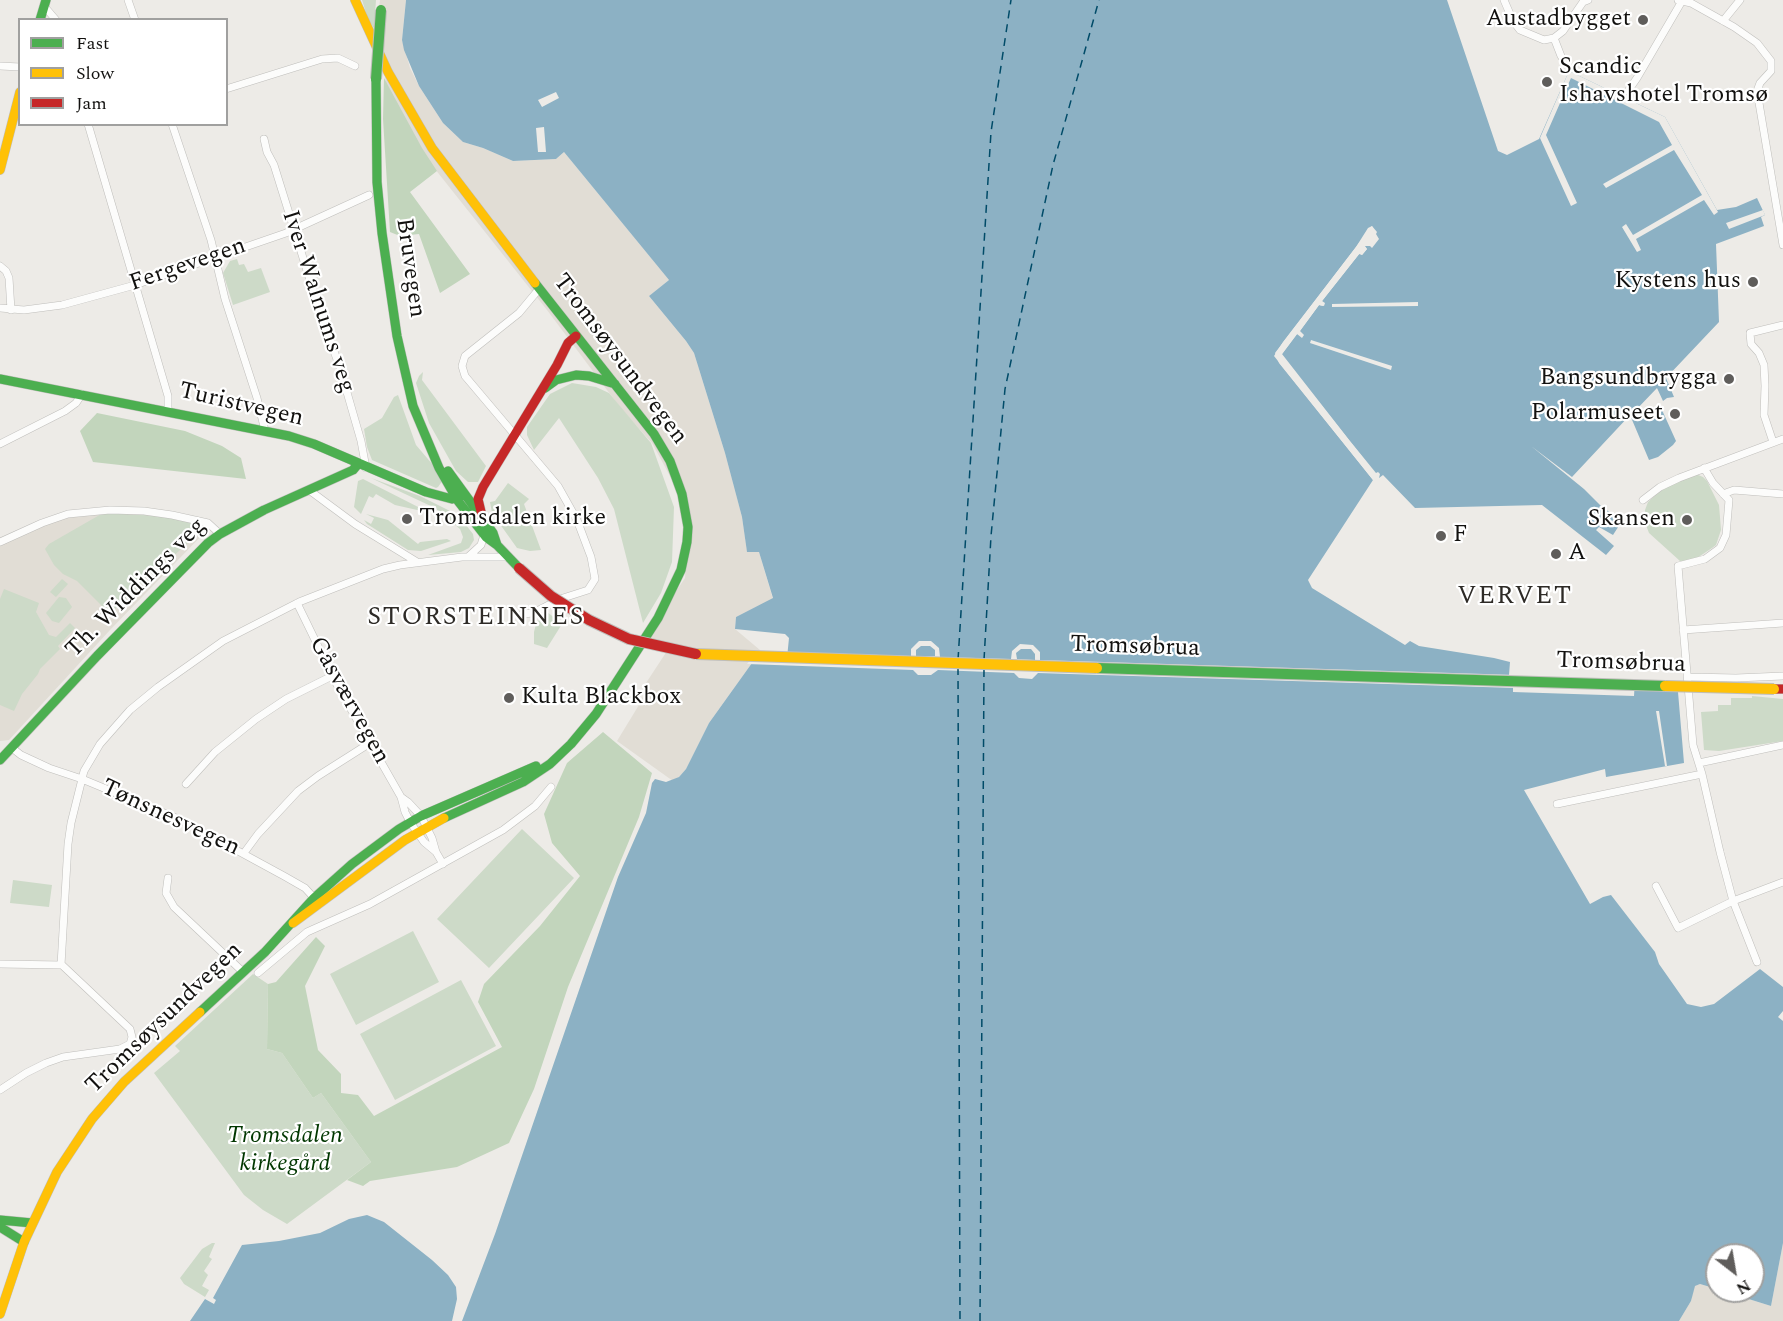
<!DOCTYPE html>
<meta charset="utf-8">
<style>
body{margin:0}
#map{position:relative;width:1783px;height:1321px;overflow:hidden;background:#edebe7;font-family:Spectral,serif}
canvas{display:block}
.legend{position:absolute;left:18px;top:18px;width:210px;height:108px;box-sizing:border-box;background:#fff;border:2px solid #a0a09f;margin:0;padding:8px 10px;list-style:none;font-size:18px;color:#12110f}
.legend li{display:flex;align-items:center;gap:12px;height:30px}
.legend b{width:30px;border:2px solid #a0a09f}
.north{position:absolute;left:1705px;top:1243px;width:60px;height:60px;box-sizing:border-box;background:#fff;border:2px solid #a0a09f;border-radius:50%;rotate:149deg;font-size:16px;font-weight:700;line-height:24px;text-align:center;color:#12110f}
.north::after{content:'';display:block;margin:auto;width:21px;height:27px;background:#5f5d5b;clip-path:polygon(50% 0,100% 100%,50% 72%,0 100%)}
</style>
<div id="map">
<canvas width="1783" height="1321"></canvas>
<ul class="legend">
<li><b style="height:8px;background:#4caf50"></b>Fast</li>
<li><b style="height:8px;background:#ffc107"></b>Slow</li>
<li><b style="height:8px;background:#c62828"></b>Jam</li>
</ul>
<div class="north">N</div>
</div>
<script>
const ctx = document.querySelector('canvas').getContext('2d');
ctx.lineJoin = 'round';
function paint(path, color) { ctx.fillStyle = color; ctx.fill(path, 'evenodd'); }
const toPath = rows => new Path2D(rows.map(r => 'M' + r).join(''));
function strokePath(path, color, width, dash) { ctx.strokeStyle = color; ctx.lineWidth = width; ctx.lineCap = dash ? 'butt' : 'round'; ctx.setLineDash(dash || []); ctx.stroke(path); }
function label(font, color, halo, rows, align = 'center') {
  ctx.font = font + ' Spectral,serif'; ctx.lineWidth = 4.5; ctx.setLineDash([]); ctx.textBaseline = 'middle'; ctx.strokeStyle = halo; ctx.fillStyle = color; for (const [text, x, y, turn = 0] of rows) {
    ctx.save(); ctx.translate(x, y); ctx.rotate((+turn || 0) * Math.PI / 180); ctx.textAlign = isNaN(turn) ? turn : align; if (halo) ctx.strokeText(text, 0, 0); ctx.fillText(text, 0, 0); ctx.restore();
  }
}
const built = toPath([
 [380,0,406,0,402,40,410,68,419,86,443,123,463,142,483,148,513,161,556,159,564,152,669,280,649,296,686,341,694,353,725,453,742,517,747,551,759,552,773,599,736,617,735,629,760,650,757,656,709,723,686,769,679,777,673,781,617,741,642,700,646,683,669,648,642,642,685,578,689,511,652,443,622,410,547,310,427,159,386,85,378,14],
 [147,511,200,524,209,528,110,630,9,740,0,741,0,542,62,516],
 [1783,1243,1783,1321,1679,1321,1691,1301,1694,1286,1700,1284,1717,1289,1717,1291,1723,1291,1771,1306]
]);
const green = toPath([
 [362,0,376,0,374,28,368,19],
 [237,259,239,265,244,264,248,272,261,268,270,292,233,305,223,273,230,261],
 [423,372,422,380,486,466,478,482,468,482,456,471,429,423,416,383,419,376],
 [572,383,596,387,609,393,651,443,674,507,672,562,661,593,643,623,614,509,598,478,559,418,534,450,527,435,527,427,550,394],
 [398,395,416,445,433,465,443,480,438,487,436,488,372,460,367,447,364,429,382,418,394,397],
 [1696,474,1703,477,1707,481,1719,505,1721,530,1716,545,1712,548,1697,558,1684,562,1680,561,1649,533,1644,520,1645,510,1648,502,1662,489],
 [371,478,420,496,458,515,473,534,474,540,469,548,461,552,428,555,461,543,463,537,460,529,435,508],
 [363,479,426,511,426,512,395,505,376,494,373,498,369,496,361,514,354,507,358,481],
 [508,483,529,499,524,504,541,550,530,551,517,548,492,513,490,502,495,501],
 [103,513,160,516,206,526,167,562,164,560,110,614,77,581,63,574,54,565,45,549,49,544],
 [366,514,388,520,418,544,420,542,447,539,451,541,421,551,408,550,367,524,364,520,371,524,374,518],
 [62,579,68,584,56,597,50,592],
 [4,589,39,603,36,612,49,635,56,637,70,623,75,628,58,646,60,649,40,669,38,674,22,694,14,711,0,705,0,599],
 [59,597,66,598,72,607,59,623,52,621,46,613],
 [546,611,562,624,547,648,534,644,534,632,536,624],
 [1752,696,1783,699,1783,741,1719,751,1704,750,1701,712,1718,711,1718,705,1731,705,1731,698,1752,698],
 [522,829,574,878,489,968,437,919],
 [13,880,52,885,49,907,10,903],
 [413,931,439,982,356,1025,330,974],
 [253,974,268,984,267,1049,282,1053,313,1098,321,1093,371,1162,287,1224,263,1210,244,1195,154,1073,180,1051,175,1046],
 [461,980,496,1046,395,1100,360,1034],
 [212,1243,215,1243,209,1257,212,1259,204,1271,208,1275,202,1286,209,1290,205,1297,184,1284,180,1278,202,1249]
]);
const forest = toPath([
 [384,78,422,148,437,171,410,192,470,274,440,293,419,234,400,236,390,232,383,119],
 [97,413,185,431,222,446,241,458,246,479,93,462,80,431],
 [603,732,652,773,639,817,568,987,534,1089,509,1143,457,1167,370,1181,363,1186,347,1180,371,1162,321,1093,313,1098,282,1053,267,1049,268,984,276,982,316,937,325,946,305,986,318,1050,341,1074,341,1093,358,1095,374,1116,502,1047,478,1002,484,984,540,926,580,876,552,843,544,814,567,763]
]);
const water = toPath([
 [406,0,1447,0,1498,151,1507,155,1539,139,1569,71,1665,117,1717,210,1736,207,1757,198,1765,215,1761,217,1764,226,1716,244,1719,322,1666,378,1674,397,1667,398,1663,401,1657,388,1634,412,1636,415,1654,407,1662,410,1676,441,1673,445,1658,457,1649,460,1630,415,1572,477,1531,446,1584,489,1601,506,1622,521,1613,535,1599,527,1596,530,1614,546,1606,555,1542,505,1415,508,1383,475,1379,478,1282,356,1282,354,1297,334,1303,335,1299,332,1319,305,1323,306,1322,301,1360,253,1362,255,1367,249,1364,246,1370,246,1376,238,1372,226,1275,353,1279,363,1373,480,1308,580,1312,588,1405,645,1410,641,1419,646,1494,658,1510,662,1509,675,1513,675,1513,692,1634,696,1635,680,1678,692,1684,763,1606,777,1605,769,1524,790,1590,904,1603,897,1611,895,1655,952,1659,964,1687,1004,1701,1007,1714,1004,1760,969,1783,987,1783,1011,1778,1017,1783,1021,1783,1243,1771,1306,1723,1291,1753,1291,1753,1255,1717,1255,1717,1289,1700,1284,1695,1286,1691,1301,1679,1321,462,1321,495,1234,618,877,646,813,652,783,655,779,666,782,679,777,686,769,709,723,757,656,787,658,789,638,785,634,735,629,736,617,773,598,759,552,747,552,742,517,725,453,694,353,686,341,649,296,669,280,564,152,556,159,513,161,483,148,463,142,443,123,419,86,404,50,402,40],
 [367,1215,384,1222,432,1260,448,1275,456,1287,457,1299,452,1321,190,1321,205,1299,214,1304,216,1300,213,1298,242,1245,279,1241,320,1233,349,1219]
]);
const pier = toPath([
 [1569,71,1665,117,1718,212,1714,215,1704,200,1636,239,1641,250,1637,252,1622,227,1626,224,1633,235,1702,195,1674,150,1606,188,1603,184,1672,145,1659,122,1571,78,1546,135,1577,203,1571,206,1540,138],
 [556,92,559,98,542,107,538,100],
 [544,127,546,152,538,152,536,128],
 [1763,210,1765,215,1729,229,1726,223],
 [1372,226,1377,232,1376,234,1379,239,1372,248,1370,246,1365,246,1367,249,1362,255,1359,254,1322,301,1325,303,1324,306,1319,305,1300,331,1304,335,1302,338,1297,334,1282,354,1350,441,1376,473,1378,472,1380,474,1379,478,1377,479,1361,459,1376,479,1373,480,1274,356,1283,342,1356,247,1368,228],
 [1418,302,1418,306,1332,307,1332,304],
 [1311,340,1392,366,1391,370,1310,343],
 [919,641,931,641,939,648,940,657,1011,659,1012,651,1020,644,1033,645,1040,652,1040,660,1516,675,1515,688,1038,673,1032,679,1019,678,1014,673,938,670,931,675,918,675,913,670,747,664,755,654,784,655,785,652,911,656,911,649],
 [921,646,930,646,935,650,935,656,916,656,916,650],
 [1021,649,1031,649,1035,654,1035,660,1017,659,1016,653],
 [1656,711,1659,711,1667,766,1665,766]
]);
const ferry = toPath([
 [958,660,991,132,1011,0],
 [984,660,991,536,1005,389,1053,165,1099,0],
 [958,667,960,1321],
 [980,1321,984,668]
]);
const street = toPath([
 [128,0,135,20],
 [1504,0,1513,21,1520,30,1544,40,1554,38,1563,31,1583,2,1588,0],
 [1678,0,1691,3,1734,27,1757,43,1771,61,1771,71,1760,83,1757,91,1783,245],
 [44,6,56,20],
 [1723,21,1740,0],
 [1554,38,1561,56],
 [0,66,20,67],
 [226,89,322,59,338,58,355,66],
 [1628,91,1637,78,1682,1],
 [88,124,168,396,168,411],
 [172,124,211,240,225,299,257,398,265,431],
 [264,139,267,152,274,165,318,306,340,368,361,441,366,468],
 [0,266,6,271,9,278,11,310],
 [0,308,24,310,62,305,135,285,286,233,369,195],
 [1773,442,1764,415,1765,386,1764,365,1759,353,1751,344,1750,333,1783,325],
 [0,444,65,411,76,403,82,394],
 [1704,468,1713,483,1729,500,1726,535,1720,548,1705,559,1678,566,1693,745,1702,774,1720,852,1733,901,1757,962],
 [309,490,355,524,417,562],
 [1723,494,1734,490,1783,494],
 [1643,500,1660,487,1679,478,1783,439],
 [0,542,42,523,68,514,110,510,144,511,172,515,208,523,220,534],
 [469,556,481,545,484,535],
 [297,603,336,683,401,797,405,812,410,822,424,842,436,852],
 [523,614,533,613,560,599,588,590,595,579,591,557,577,520,558,486,465,376,462,366,465,356,519,313,539,289],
 [1683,630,1783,623],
 [1689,677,1736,678,1783,676],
 [12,748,21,755,49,768,82,779,181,820,284,876,305,888,316,900],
 [1699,763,1783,745],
 [186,784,215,752,256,719,286,699,332,676],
 [401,797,408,802,421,816,432,838,436,852,443,864],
 [1557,804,1702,774],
 [244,853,258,834,298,791,318,776,370,743],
 [168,878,166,893,174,907,243,972],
 [1656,886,1678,928,1733,901,1783,882],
 [0,964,62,965,130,1029,132,1037,130,1044,120,1049,63,1057,46,1063,26,1073,0,1090],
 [61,965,68,844,71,823,84,771,100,744,130,710,158,687,223,641,299,602,383,569,400,565,462,557,507,557],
 [258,973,307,932,370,904,503,830,535,806,551,787]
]);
const fast = toPath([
 [40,20,46,0],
 [376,79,377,182,382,233,397,336,413,406,439,468,458,501,486,537,497,545,519,568],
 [0,379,289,436,314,444,426,492,452,499,462,496],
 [545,388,556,380,576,375,589,376,615,384],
 [448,471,493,533,497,545],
 [0,760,97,656,208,543,220,534,264,510,353,470,358,464],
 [444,818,523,782,550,764,571,744,596,714,658,618,681,570,687,542,688,527,682,494,670,461,654,434,535,283],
 [200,1012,265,952,314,898,352,864,399,829,421,816,536,766],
 [0,1220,32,1223],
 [0,1227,24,1242]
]);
const slow = toPath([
 [355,0,388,72,432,148,535,283],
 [0,170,20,92],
 [293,923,405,840,444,818],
 [0,1314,24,1242,57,1172,92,1119,124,1082,200,1012]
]);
const jam = toPath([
 [483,520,478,499,483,487,557,365,568,343,576,336],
 [1774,689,1783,689]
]);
const fastBridge = toPath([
 [376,79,381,10],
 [1097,668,1665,686]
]);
const slowBridge = toPath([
 [696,654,1097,668],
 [1665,686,1774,689]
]);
const jamBridge = toPath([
 [519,568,551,596,589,620,629,639,696,654]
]);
const markers = [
 [1643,20,6,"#5f5d5b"],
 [1547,82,6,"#5f5d5b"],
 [1753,282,6,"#5f5d5b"],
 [1729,379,6,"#5f5d5b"],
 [1675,414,6,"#5f5d5b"],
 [407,519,6,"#5f5d5b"],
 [1687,520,6,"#5f5d5b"],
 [1441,536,6,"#5f5d5b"],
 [1556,554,6,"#5f5d5b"],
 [509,698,6,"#5f5d5b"]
];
const poiNames = [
 ["Austadbygget",1631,20],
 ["Scandic",1559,68,"left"],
 ["Ishavshotel Tromsø",1559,96,"left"],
 ["Kystens hus",1741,282],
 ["Bangsundbrygga",1717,379],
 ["Polarmuseet",1663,414],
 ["Tromsdalen kirke",419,519,"left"],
 ["Skansen",1675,520],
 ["F",1453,536,"left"],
 ["A",1568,554,"left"],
 ["Kulta Blackbox",521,698,"left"]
];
const streetNames = [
 ["Fergevegen",188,266,-19],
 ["Bruvegen",409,268,82],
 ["Iver Walnums veg",317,302,72],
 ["Tromsøysundvegen",619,360,53],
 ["Turistvegen",241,406,13],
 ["Th. Widdings veg",137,589,-45],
 ["Tromsøbrua",1135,648,2],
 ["Tromsøbrua",1621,664,2],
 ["Gåsværvegen",348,701,61],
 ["Tønsnesvegen",170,819,25],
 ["Tromsøysundvegen",165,1019,-44]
];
const parkNames = [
 ["Tromsdalen",285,1137],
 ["kirkegård",285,1165]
];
const neighbourhoodNames = [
 ["VERVET",1515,598],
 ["STORSTEINNES",476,619]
];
paint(built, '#e1ddd5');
paint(green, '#cddac8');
paint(forest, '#c2d5bc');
paint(water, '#8cb1c4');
paint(pier, '#edebe7');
strokePath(ferry, '#004b68', 1.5, [8, 6]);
strokePath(street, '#bfbebb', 8);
strokePath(fast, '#bfbebb', 10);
strokePath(slow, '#bfbebb', 10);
strokePath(jam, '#bfbebb', 10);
strokePath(street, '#fcfcfb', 7);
strokePath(fast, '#4caf50', 9);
strokePath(slow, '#ffc107', 9);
strokePath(jam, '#c62828', 9);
strokePath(fastBridge, '#bfbebb', 12, []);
strokePath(slowBridge, '#bfbebb', 12, []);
strokePath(jamBridge, '#bfbebb', 12, []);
strokePath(fastBridge, '#4caf50', 10);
strokePath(slowBridge, '#ffc107', 10);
strokePath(jamBridge, '#c62828', 10);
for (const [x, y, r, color] of markers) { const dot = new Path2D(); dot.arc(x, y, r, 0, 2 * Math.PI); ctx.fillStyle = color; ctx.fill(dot); strokePath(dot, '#fff', 2); }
label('24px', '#12110f', '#fff', poiNames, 'right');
label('24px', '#12110f', '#fff', streetNames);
label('italic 24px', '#013700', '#fff', parkNames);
ctx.letterSpacing = '1.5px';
label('26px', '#2e2b27', '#fff', neighbourhoodNames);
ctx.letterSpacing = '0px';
</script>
